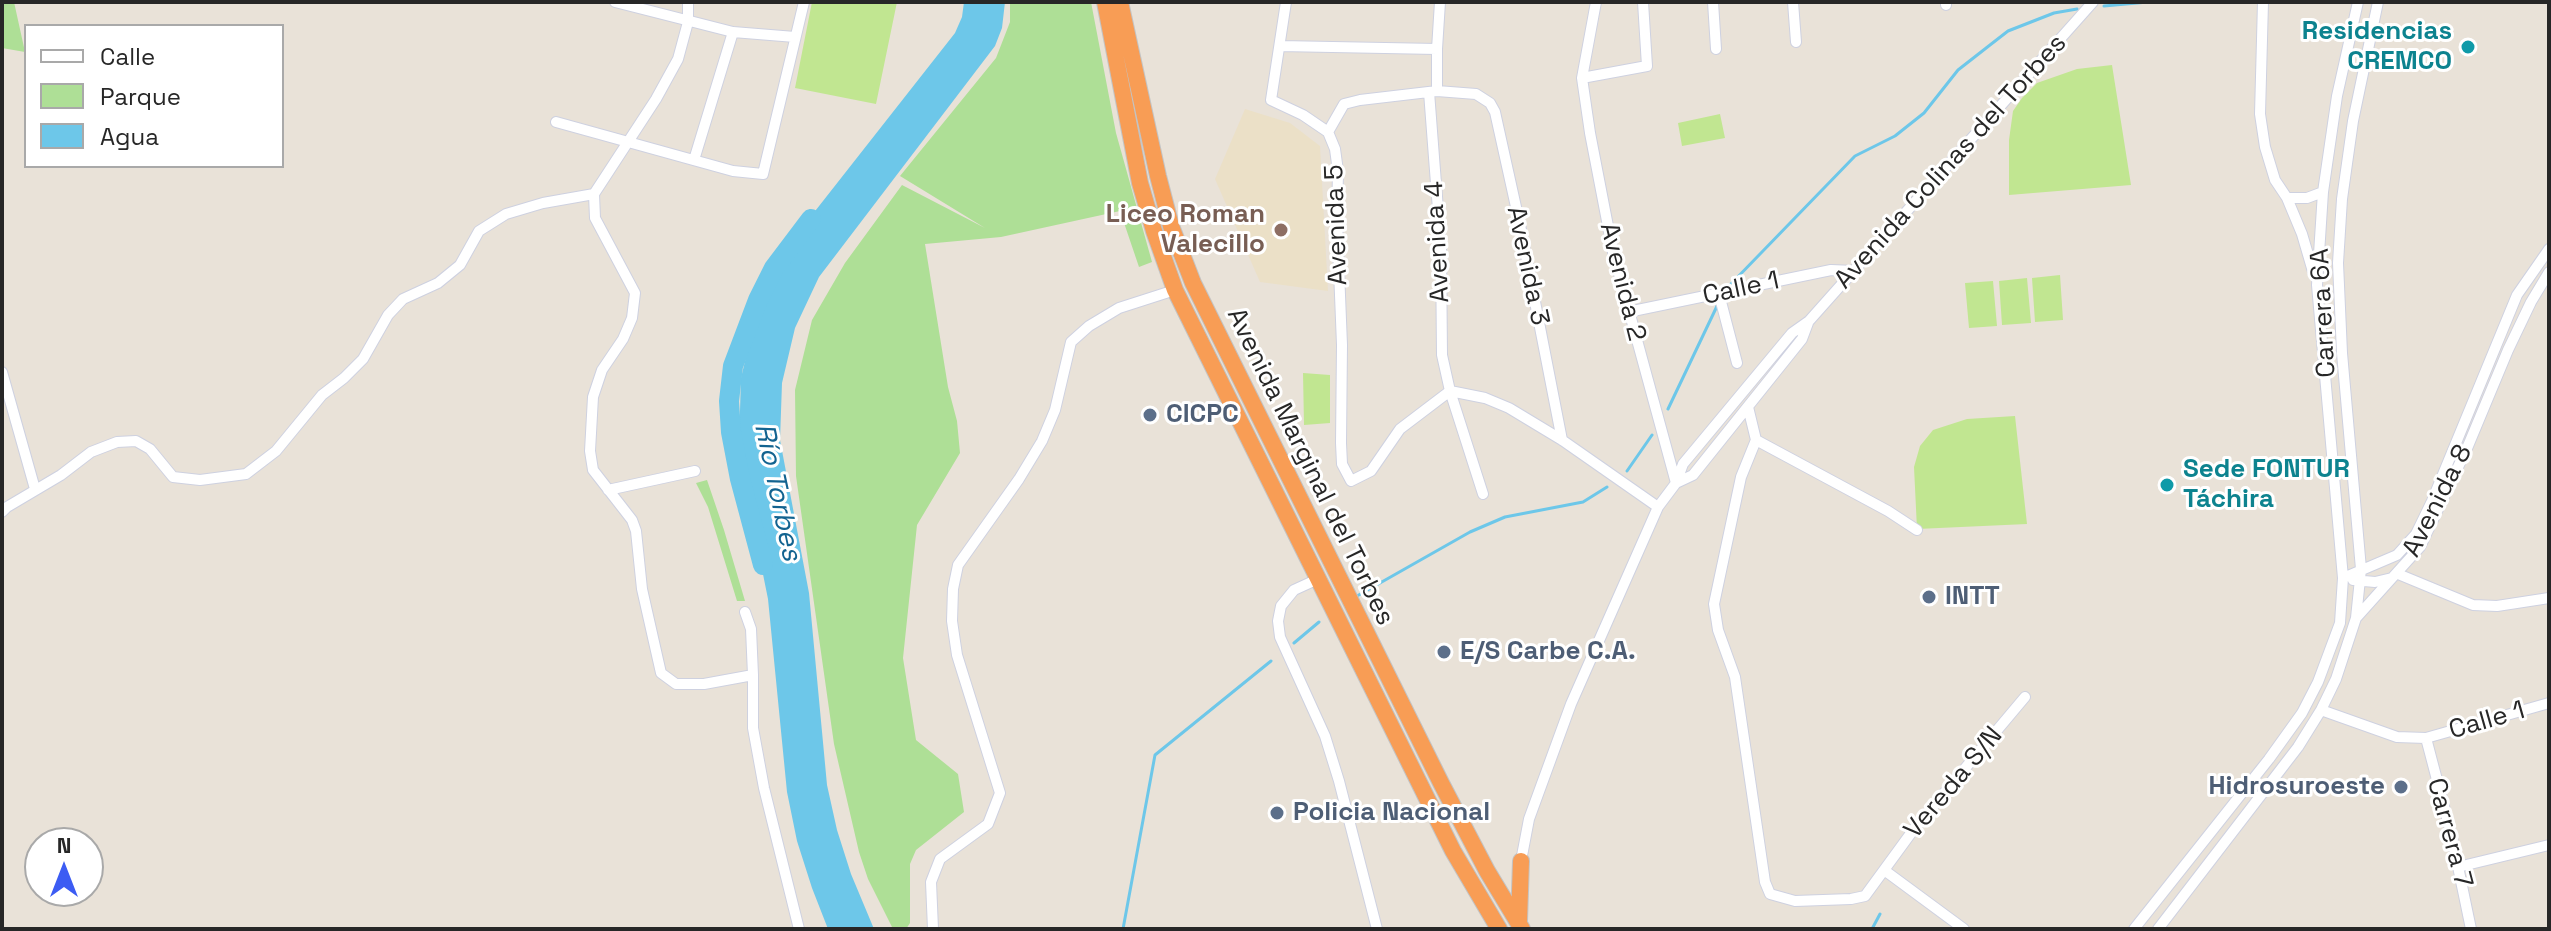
<!DOCTYPE html>
<meta charset="utf-8">
<style>
body{margin:0}
#map{position:relative;width:2551px;height:931px;overflow:hidden;background:#e9e2d8;font-family:"Space Grotesk",sans-serif}
canvas{display:block}
.frame{position:absolute;inset:0;border:4px solid #272727;pointer-events:none}
.legend{position:absolute;left:24px;top:24px;width:260px;height:144px;box-sizing:border-box;background:#fff;border:2px solid #a9a9a9;margin:0;padding:10px 14px;list-style:none;font-size:24px;color:#272727}
.legend li{display:flex;align-items:center;gap:16px;height:40px}
.legend b{width:40px;border:2px solid #a9a9a9}
.north{position:absolute;left:24px;top:827px;width:80px;height:80px;box-sizing:border-box;background:#fff;border:2px solid #a9a9a9;border-radius:50%;rotate:0deg;font-size:22px;font-weight:700;line-height:32px;text-align:center;color:#272727}
.north::after{content:'';display:block;margin:auto;width:28px;height:36px;background:#3c5cf3;clip-path:polygon(50% 0,100% 100%,50% 72%,0 100%)}
</style>
<div id="map">
<canvas width="2551" height="931"></canvas>
<div class="frame"></div>
<ul class="legend">
<li><b style="height:10px;background:#fff"></b>Calle</li>
<li><b style="height:22px;background:#aedf96"></b>Parque</li>
<li><b style="height:22px;background:#6dc7e9"></b>Agua</li>
</ul>
<div class="north">N</div>
</div>
<script>
const ctx = document.querySelector('canvas').getContext('2d');
ctx.lineJoin = 'round';
function paint(path, color) { ctx.fillStyle = color; ctx.fill(path, 'evenodd'); }
const toPath = rows => new Path2D(rows.map(r => 'M' + r).join(''));
function strokePath(path, color, width, dash) { ctx.strokeStyle = color; ctx.lineWidth = width; ctx.lineCap = dash ? 'butt' : 'round'; ctx.setLineDash(dash || []); ctx.stroke(path); }
function label(font, color, halo, rows, align = 'center') {
  ctx.font = font + ' "Space Grotesk",sans-serif'; ctx.lineWidth = 6; ctx.setLineDash([]); ctx.textBaseline = 'middle'; ctx.strokeStyle = halo; ctx.fillStyle = color; for (const [text, x, y, turn = 0] of rows) {
    ctx.save(); ctx.translate(x, y); ctx.rotate((+turn || 0) * Math.PI / 180); ctx.textAlign = isNaN(turn) ? turn : align; if (halo) ctx.strokeText(text, 0, 0); ctx.fillText(text, 0, 0); ctx.restore();
  }
}
const education = toPath([
 [1245,109,1290,123,1320,146,1328,291,1260,282,1215,179]
]);
const green = toPath([
 [2,2,14,2,25,52,2,48],
 [1010,2,1091,2,1116,133,1152,262,1139,267,1120,211,1001,237,925,244,948,387,957,421,960,453,917,525,903,658,916,740,958,774,964,812,916,850,910,864,910,923,906,929,893,929,868,879,859,852,834,744,796,476,795,390,812,320,845,263,902,185,985,228,900,176,996,58,1010,22],
 [707,480,724,530,745,601,737,601,708,507,696,483]
]);
const pitch = toPath([
 [812,2,897,2,876,104,795,88],
 [2112,65,2131,185,2009,195,2009,140,2013,111,2022,98,2037,83,2077,69],
 [1720,114,1725,138,1682,146,1678,123],
 [2060,275,2063,320,2035,322,2032,278],
 [2027,278,2031,323,2002,325,1999,281],
 [1993,281,1997,326,1969,328,1965,283],
 [1303,373,1330,375,1330,423,1304,425],
 [2015,416,2027,524,1917,529,1914,467,1920,446,1933,430,1967,419]
]);
const water = toPath([
 [964,2,1005,2,1002,28,995,46,819,277,795,328,782,383,780,440,809,593,827,785,837,830,851,874,874,929,828,929,812,888,797,841,787,792,768,599,743,475,739,443,741,378,756,315,783,256,801,229,955,33,962,17]
]);
const stream = toPath([
 [2104,6,2148,2],
 [1729,286,1855,156,1895,136,1924,113,1958,70,1990,45,2008,31,2054,13,2077,9],
 [1668,409,1718,304],
 [1627,471,1652,435],
 [1357,596,1470,532,1505,517,1583,502,1607,487],
 [1294,643,1319,622],
 [1123,929,1155,755,1271,661],
 [1872,929,1880,914]
]);
const river = toPath([
 [763,565,740,479,731,432,729,401,733,366,758,300,774,268,811,219]
]);
const minor = toPath([
 [615,2,733,32,795,37],
 [1286,2,1271,100,1303,115,1328,132,1335,149,1338,171,1337,220,1342,345,1341,443,1342,464,1351,481,1371,471,1400,429,1450,391,1485,398,1509,408,1562,440,1658,507],
 [1596,2,1582,78,1590,133,1613,252,1676,483],
 [1713,2,1716,49],
 [1793,2,1796,42],
 [1946,2,1946,5],
 [2263,2,2260,114,2265,147,2275,180,2287,198,2302,234,2314,275],
 [1280,46,1437,49],
 [1582,78,1647,66,1643,2],
 [1437,91,1437,49,1440,2],
 [1429,92,1441,249,1442,355,1450,391,1483,494],
 [556,122,733,171,763,174,804,2],
 [1328,132,1344,104,1360,100,1437,91,1476,94,1490,103,1495,112,1520,225,1562,440],
 [694,160,733,32],
 [594,194,595,218,635,293,632,318,623,339,602,370,593,397,590,451,593,470,632,520,636,531,642,589,661,673,676,684,704,684,753,675,753,728,764,788,799,929],
 [594,194,656,99,678,59,688,22,688,2],
 [2287,198,2307,198,2323,192],
 [1719,294,1737,363],
 [1628,312,1831,270,1854,271],
 [2,372,35,489],
 [1748,407,1756,440],
 [1756,440,1741,477,1714,604,1718,630,1735,677,1765,882,1770,894,1795,901,1851,899,1865,896,1914,829,2025,697],
 [1756,440,1888,511,1917,530],
 [1676,483,1693,475,1802,339,1808,323],
 [608,490,695,471],
 [2,512,7,507,61,475,91,452,117,442,136,441,150,449,173,477,200,480,246,474,276,451,322,395,344,378,363,359,388,315,403,299,438,283,460,265,479,231,506,214,543,203,594,194],
 [2398,574,2473,605,2497,606,2549,598],
 [2343,578,2397,555,2416,534,2432,501,2517,295,2549,249],
 [1318,579,1294,590,1281,606,1278,621,1280,637,1325,736,1339,781,1377,929],
 [2353,580,2375,582,2392,578,2420,547,2468,446,2508,350,2531,302,2549,272],
 [745,612,751,629,753,675],
 [2357,617,2392,578],
 [2321,710,2397,737,2426,738,2549,703],
 [2426,738,2451,833,2471,929],
 [1521,861,1529,819,1571,704,1658,507,1676,483,1683,464,1792,333,1809,321,2093,2],
 [2458,867,2549,845],
 [1884,870,1964,929],
 [933,929,931,882,940,859,988,824,1000,793,957,655,952,621,953,589,958,565,1019,479,1042,441,1055,410,1071,342,1089,326,1119,308,1175,290],
 [2134,929,2269,759,2302,713,2318,682,2340,623,2343,578,2317,285,2323,192,2337,96,2358,2],
 [2158,929,2298,747,2321,710,2336,679,2356,618,2361,569,2342,353,2338,263,2342,199,2353,121,2378,2]
]);
const highway = toPath([
 [1105,2,1140,183,1154,231,1175,290,1453,851,1499,929],
 [1120,2,1158,176,1171,226,1193,283,1441,783,1487,871,1522,929],
 [1519,921,1521,861]
]);
const markers = [
 [2468,47,8,"#0f9aa8"],
 [1281,230,8,"#8d6e63"],
 [1150,415,8,"#5c6f8a"],
 [2167,485,8,"#0f9aa8"],
 [1929,597,8,"#5c6f8a"],
 [1444,652,8,"#5c6f8a"],
 [2401,787,8,"#5c6f8a"],
 [1277,813,8,"#5c6f8a"]
];
const cultureNames = [
 ["Residencias",2452,32],
 ["CREMCO",2452,62],
 ["Sede FONTUR",2183,470,"left"],
 ["Táchira",2183,500,"left"]
];
const streetNames = [
 ["Avenida Colinas del Torbes",1951,162,-48],
 ["Avenida 5",1337,225,-92],
 ["Avenida 4",1438,242,-93],
 ["Avenida 3",1527,266,78],
 ["Avenida 2",1622,282,76],
 ["Calle 1",1741,289,-12],
 ["Carrera 6A",2324,313,-93],
 ["Avenida Marginal del Torbes",1310,467,64],
 ["Avenida 8",2438,501,-63],
 ["Calle 1",2487,721,-16],
 ["Vereda S/N",1954,783,-50],
 ["Carrera 7",2449,833,75]
];
const educationNames = [
 ["Liceo Roman",1265,215],
 ["Valecillo",1265,245]
];
const serviceNames = [
 ["CICPC",1166,415],
 ["INTT",1945,597],
 ["E/S Carbe C.A.",1460,652],
 ["Hidrosuroeste",2385,787,"right"],
 ["Policia Nacional",1293,813]
];
const waterNames = [
 ["Río Torbes",777,492,78]
];
paint(education, '#ebe0c7');
paint(green, '#aedf96');
paint(pitch, '#c1e691');
paint(water, '#6dc7e9');
strokePath(stream, '#6dc7e9', 3);
strokePath(river, '#6dc7e9', 20);
strokePath(minor, '#ced1e0', 12);
strokePath(highway, '#c3c3c3', 18);
strokePath(minor, '#fff', 10);
strokePath(highway, '#f89d55', 16);
for (const [x, y, r, color] of markers) { const dot = new Path2D(); dot.arc(x, y, r, 0, 2 * Math.PI); ctx.fillStyle = color; ctx.fill(dot); strokePath(dot, '#fff', 3); }
label('bold 26px', '#0d838f', '#fff', cultureNames, 'right');
label('26px', '#272727', '#fff', streetNames);
label('bold 26px', '#785e54', '#fff', educationNames, 'right');
label('bold 26px', '#4e5e75', '#fff', serviceNames, 'left');
label('italic 28px', '#126390', '#fff', waterNames);
</script>
